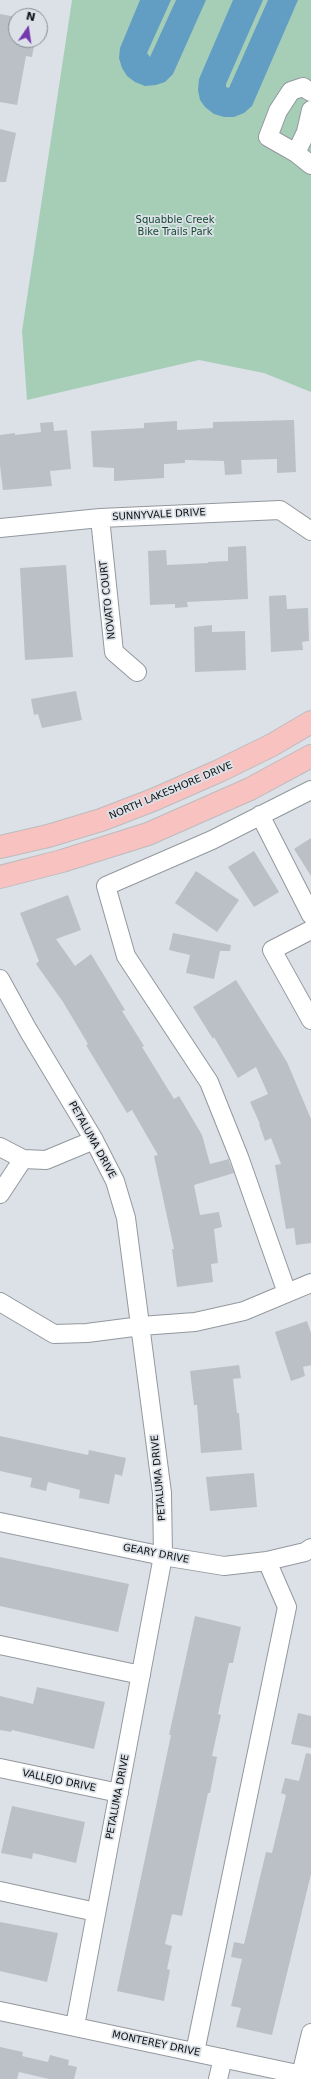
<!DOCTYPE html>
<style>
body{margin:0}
#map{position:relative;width:311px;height:2079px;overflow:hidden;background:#dbe1e7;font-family:"DejaVu Sans",sans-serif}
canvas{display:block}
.north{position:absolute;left:8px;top:8px;width:40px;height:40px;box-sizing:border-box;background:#dbe1e7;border:1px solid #898d92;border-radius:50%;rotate:13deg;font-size:11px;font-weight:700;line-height:16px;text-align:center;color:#0e1012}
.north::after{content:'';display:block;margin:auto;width:14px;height:18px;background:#7538ad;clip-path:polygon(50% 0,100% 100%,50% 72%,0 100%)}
</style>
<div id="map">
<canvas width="311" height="2079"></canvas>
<div class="north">N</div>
</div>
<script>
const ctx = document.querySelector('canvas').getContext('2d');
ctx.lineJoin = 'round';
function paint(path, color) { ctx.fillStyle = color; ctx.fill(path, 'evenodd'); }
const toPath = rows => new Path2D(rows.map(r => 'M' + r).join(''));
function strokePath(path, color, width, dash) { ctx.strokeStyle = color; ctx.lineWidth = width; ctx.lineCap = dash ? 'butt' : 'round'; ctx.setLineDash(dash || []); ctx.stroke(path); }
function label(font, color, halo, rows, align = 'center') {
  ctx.font = font + ' "DejaVu Sans",sans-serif'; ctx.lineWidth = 3.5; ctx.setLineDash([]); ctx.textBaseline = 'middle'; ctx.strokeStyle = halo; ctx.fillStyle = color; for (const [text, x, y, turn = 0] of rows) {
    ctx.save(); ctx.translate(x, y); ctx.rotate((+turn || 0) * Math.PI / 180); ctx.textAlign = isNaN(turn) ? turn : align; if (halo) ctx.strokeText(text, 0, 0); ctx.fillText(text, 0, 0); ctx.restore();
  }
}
const green = toPath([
 [72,0,311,0,311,392,264,373,199,360,27,400,22,331]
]);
const water = toPath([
 [140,0,171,0,147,53,150,57,176,0,206,0,173,74,165,82,156,85,145,86,135,82,127,76,122,68,119,58,120,48],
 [233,0,263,0,226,84,226,87,229,88,268,0,298,0,252,106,244,113,234,117,224,117,214,114,205,107,200,100,198,90,199,79]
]);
const building = toPath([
 [0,14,16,17,16,40,35,40,32,57,26,56,17,105,0,102],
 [0,129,16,133,6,182,0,182],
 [294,420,296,472,277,473,277,459,241,460,242,474,225,475,224,461,185,460,185,463,164,464,164,478,114,481,114,468,93,467,91,431,144,428,144,423,177,421,177,430,213,428,213,422],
 [53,422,54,431,67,430,71,469,50,471,52,486,3,490,0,465,0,435,15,433,15,435,41,432,40,423],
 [246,546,248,599,187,602,188,607,175,608,175,604,150,605,148,551,166,550,167,565,208,563,208,562,228,561,228,547],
 [66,565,73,657,25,660,20,568],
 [286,595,287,609,308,608,309,641,302,642,303,650,271,652,269,596],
 [212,625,212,632,245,631,246,670,195,672,194,627],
 [76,691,82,720,42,728,38,714,34,715,31,699],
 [311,838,311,876,294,849],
 [254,851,279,892,254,907,228,867],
 [196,871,239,900,217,932,175,903],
 [68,895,81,930,56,939,75,966,91,954,125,1010,122,1011,144,1046,142,1047,174,1099,179,1096,202,1135,210,1164,229,1159,229,1161,234,1173,194,1185,200,1215,219,1212,222,1227,214,1229,218,1263,211,1264,213,1282,177,1287,172,1249,174,1249,154,1156,158,1155,132,1110,127,1113,86,1045,88,1044,63,1002,36,964,39,961,20,913],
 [173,933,231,945,230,951,220,951,214,979,186,973,190,955,169,950],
 [236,980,287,1062,311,1119,311,1243,296,1245,294,1228,286,1229,275,1165,281,1164,271,1138,265,1141,259,1124,260,1124,250,1102,268,1094,256,1067,238,1078,214,1037,213,1039,193,1007],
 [307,1321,311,1333,311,1365,303,1367,305,1376,291,1381,275,1332],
 [239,1365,241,1378,233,1379,237,1413,239,1413,242,1450,201,1453,197,1405,194,1405,190,1371],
 [0,1436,88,1455,89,1450,126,1458,122,1476,115,1474,109,1504,79,1498,80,1490,48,1482,46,1491,30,1487,32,1478,0,1471],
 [254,1473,257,1507,210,1511,206,1477],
 [0,1557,129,1584,118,1632,0,1606],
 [195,1616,241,1627,233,1663,229,1663,218,1714,221,1715,212,1756,217,1757,210,1793,208,1793,182,1916,172,1914,165,1944,172,1946,167,1969,170,1970,164,2001,117,1991,171,1735,169,1735],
 [37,1687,105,1702,94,1749,12,1730,11,1732,0,1730,0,1696,33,1704],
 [298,1713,311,1716,311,1748,291,1744],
 [306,1753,311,1754,311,1874,272,2035,236,2027,241,2008,231,2006,242,1959,231,1957,234,1942,244,1944,266,1852,272,1853,286,1795,281,1793,285,1778,299,1781],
 [12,1806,85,1822,76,1863,33,1853,32,1859,1,1853],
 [0,1922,58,1933,47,1982,0,1971],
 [0,2047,23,2052,22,2056,48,2062,50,2055,69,2060,68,2065,77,2067,74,2079,49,2079,19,2072,17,2079,0,2079]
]);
const minor = toPath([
 [311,92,303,87,291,91,278,111,268,137,296,153,311,165],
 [296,153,306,132,311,110],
 [100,518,114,652,137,672],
 [0,528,100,518,280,510,311,531],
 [260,815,311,915],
 [311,930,272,950,311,1020],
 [0,979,28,1030,94,1140,115,1181,126,1218,162,1493,163,1556,75,2026],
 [0,1147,23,1159,46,1160,94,1140],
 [0,1194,23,1159],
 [287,1293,239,1157,209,1082,126,956,106,886,212,840,311,790],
 [0,1302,54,1334,87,1333,141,1326,195,1322,244,1311,311,1283],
 [0,1522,163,1556,224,1566,267,1561,305,1552,311,1548],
 [0,1645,141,1675],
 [0,1768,119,1793],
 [0,1891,96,1912],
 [0,2011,311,2077],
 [195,2052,287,1607,267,1561],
 [218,2079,223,2058],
 [300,2079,311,2033]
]);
const major = toPath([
 [0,847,48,836,101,820,153,800,219,771,272,745,311,722],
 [0,877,62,861,148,834,250,789,311,756]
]);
const parkNames = [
 ["Squabble Creek",175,220],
 ["Bike Trails Park",175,232]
];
const streetNames = [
 ["SUNNYVALE DRIVE",159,515,-3],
 ["NOVATO COURT",108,600,-96],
 ["NORTH LAKESHORE DRIVE",171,791,-23],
 ["PETALUMA DRIVE",92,1140,61],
 ["PETALUMA DRIVE",159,1478,-95],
 ["GEARY DRIVE",156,1554,11],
 ["VALLEJO DRIVE",59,1781,12],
 ["PETALUMA DRIVE",118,1797,-79],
 ["MONTEREY DRIVE",156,2044,12]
];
paint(green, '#a6ceb7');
paint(water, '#629ec4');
paint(building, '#bbc0c6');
strokePath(minor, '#93989d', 20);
strokePath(major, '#bcbcbd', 24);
strokePath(minor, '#fff', 18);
strokePath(major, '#f8c2c1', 22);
label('10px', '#144830', '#dbe1e7', parkNames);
label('10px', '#0e1012', '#dbe1e7', streetNames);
</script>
